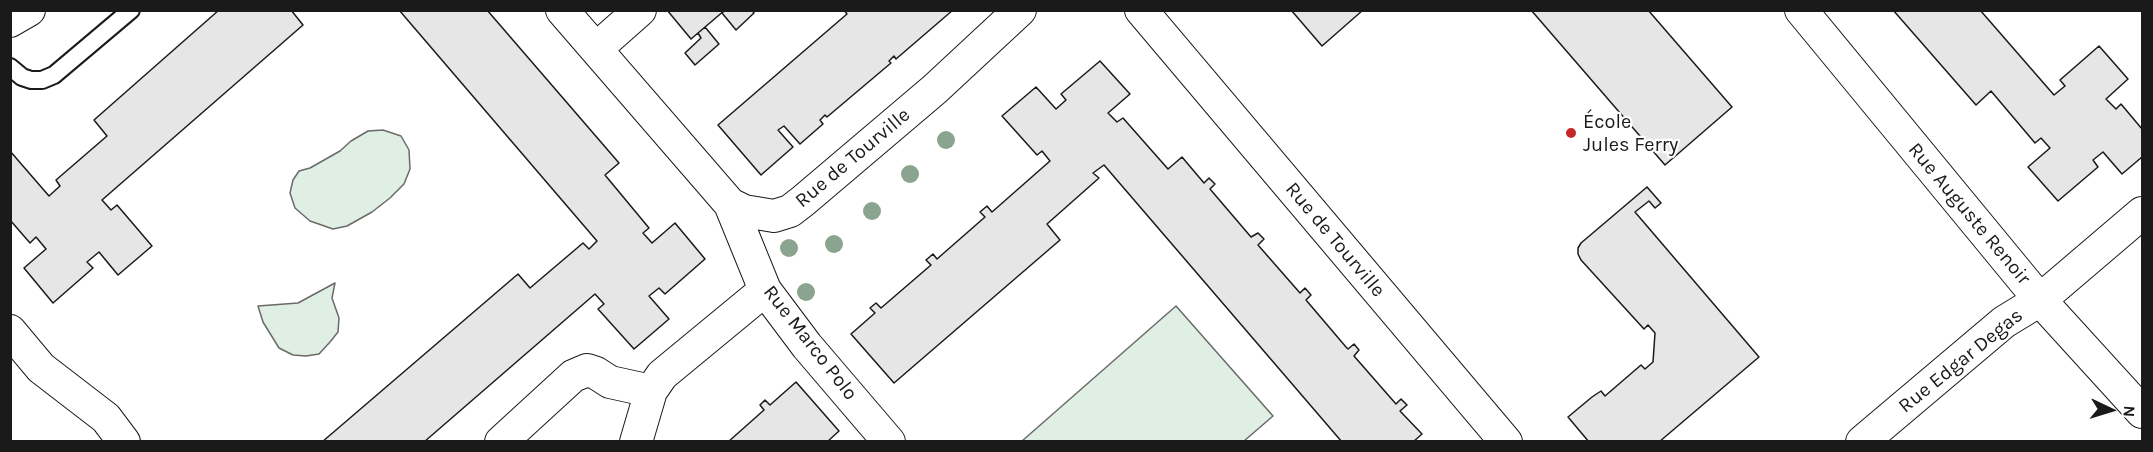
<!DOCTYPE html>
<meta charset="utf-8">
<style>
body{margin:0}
#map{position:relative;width:2153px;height:452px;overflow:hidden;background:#fff;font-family:Karla,sans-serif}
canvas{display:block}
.frame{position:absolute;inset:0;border:12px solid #1a1a1a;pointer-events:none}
.north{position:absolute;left:2081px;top:380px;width:60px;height:60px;-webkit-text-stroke:4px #fff;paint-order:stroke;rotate:94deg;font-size:16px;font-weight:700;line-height:24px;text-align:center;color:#1a1a1a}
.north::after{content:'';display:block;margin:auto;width:21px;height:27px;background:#1a1a1a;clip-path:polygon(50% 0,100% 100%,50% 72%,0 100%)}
</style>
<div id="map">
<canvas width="2153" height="452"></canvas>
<div class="frame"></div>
<div class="north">N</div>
</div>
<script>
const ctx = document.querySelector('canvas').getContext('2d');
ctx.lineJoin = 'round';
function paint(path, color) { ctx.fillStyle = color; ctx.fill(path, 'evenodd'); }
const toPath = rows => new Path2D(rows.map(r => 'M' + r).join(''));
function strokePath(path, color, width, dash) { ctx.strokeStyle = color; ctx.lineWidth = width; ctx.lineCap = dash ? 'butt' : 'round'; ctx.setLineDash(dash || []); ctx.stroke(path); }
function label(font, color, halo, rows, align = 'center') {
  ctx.font = font + ' Karla,sans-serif'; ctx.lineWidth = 4.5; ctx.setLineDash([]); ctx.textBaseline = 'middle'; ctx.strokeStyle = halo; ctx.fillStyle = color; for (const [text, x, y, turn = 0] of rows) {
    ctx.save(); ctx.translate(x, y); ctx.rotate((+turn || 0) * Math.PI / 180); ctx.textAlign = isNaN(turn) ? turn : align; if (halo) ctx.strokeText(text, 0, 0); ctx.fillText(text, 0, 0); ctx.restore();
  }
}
const green = toPath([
 [383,130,401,136,409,150,410,169,404,184,390,198,372,212,347,226,333,229,310,221,295,208,290,193,293,180,299,171,310,168,340,151,351,141,368,131,383,130],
 [335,283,332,298,339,318,338,332,330,342,319,354,306,356,293,355,279,348,263,322,258,306,298,303,335,283],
 [1176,306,1273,416,1244,441,1022,441,1176,306]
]);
const building = toPath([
 [219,10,291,10,303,25,102,200,111,210,117,205,152,246,118,275,99,252,87,262,93,268,53,303,24,268,46,249,36,237,30,243,10,220,10,151,49,196,60,186,56,180,107,136,94,120,219,10],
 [399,10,487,10,619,163,605,175,649,228,643,233,652,243,675,223,705,259,665,294,659,288,649,296,669,319,634,349,598,309,604,304,595,294,424,442,322,442,518,274,530,288,583,243,589,249,597,241,399,10],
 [667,10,725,10,691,39,667,10],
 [725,10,752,10,754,13,736,30,722,13,725,10],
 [844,10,953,10,896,59,894,56,889,61,891,63,827,117,825,115,820,120,823,124,800,144,784,126,778,130,793,147,761,175,718,125,847,14,844,10],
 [1291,10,1363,10,1322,46,1291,10],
 [1531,10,1648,10,1732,107,1665,165,1531,10],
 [1893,10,1980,10,2054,95,2065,86,2060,80,2099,46,2128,79,2106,99,2116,109,2121,104,2142,129,2142,157,2122,174,2103,152,2093,160,2098,167,2058,201,2028,167,2050,148,2041,138,2035,143,1991,91,1976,105,1893,10],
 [705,27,719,44,695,65,685,53,701,38,698,33,705,27],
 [1100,61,1130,94,1108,113,1117,122,1123,118,1168,169,1182,157,1204,183,1209,178,1215,184,1210,189,1251,237,1258,233,1264,239,1258,245,1300,293,1305,288,1311,295,1306,300,1346,347,1348,349,1354,344,1359,350,1354,356,1396,404,1401,399,1407,405,1400,411,1422,434,1413,442,1342,442,1104,165,1093,173,1099,178,1047,224,1060,240,894,383,851,334,875,313,870,308,876,303,881,308,931,265,926,260,933,254,937,259,985,217,980,212,987,206,992,212,1050,161,1042,151,1037,155,1002,116,1036,87,1056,109,1066,100,1061,94,1100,61],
 [1647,187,1661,203,1655,208,1649,201,1635,212,1759,357,1659,442,1589,442,1568,417,1592,397,1601,391,1605,396,1641,365,1645,369,1653,362,1655,333,1648,325,1644,329,1581,260,1578,254,1578,248,1581,243,1647,187],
 [796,382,839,431,827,442,728,442,764,410,760,405,765,400,770,405,796,382]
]);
const service = toPath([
 [10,67,22,77,31,80,42,80,54,75,131,10]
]);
const minor = toPath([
 [562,10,730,204,744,211,774,216,790,211,803,201,935,89,1020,10],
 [1141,10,1506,442],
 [1801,10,2040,300,2142,412],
 [10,21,29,10],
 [596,49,640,10],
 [730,204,765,290,807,346,889,442],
 [10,331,41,368,106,418,124,442],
 [501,442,573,376,587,370,596,373,610,382,651,391],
 [636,442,651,391,662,375,765,290],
 [1862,442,2004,322,2040,300,2142,213]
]);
const trees = [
 [946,140],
 [910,174],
 [872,211],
 [834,244],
 [789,248],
 [806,292]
];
const markers = [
 [1571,133,6,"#c62828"]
];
const poiNames = [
 ["École",1583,122],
 ["Jules Ferry",1583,145]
];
const streetNames = [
 ["Rue de Tourville",853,158,-40],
 ["Rue Auguste Renoir",1969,214,50],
 ["Rue de Tourville",1335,240,50],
 ["Rue Marco Polo",810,343,52],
 ["Rue Edgar Degas",1961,361,-39]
];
paint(green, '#e0efe3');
strokePath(green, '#6a6a6a', 1.5);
paint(building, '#e6e6e6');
strokePath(building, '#1a1a1a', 1.5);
strokePath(service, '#1a1a1a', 20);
strokePath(minor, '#1a1a1a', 34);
strokePath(service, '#fff', 16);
strokePath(minor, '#fff', 32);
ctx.fillStyle = '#8aa48f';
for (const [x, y] of trees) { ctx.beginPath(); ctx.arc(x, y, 9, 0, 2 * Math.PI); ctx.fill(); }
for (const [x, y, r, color] of markers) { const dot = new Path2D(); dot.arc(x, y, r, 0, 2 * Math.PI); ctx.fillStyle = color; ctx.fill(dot); strokePath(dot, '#fff', 2); }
label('20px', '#1a1a1a', '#fff', poiNames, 'left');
label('20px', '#1a1a1a', '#fff', streetNames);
</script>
